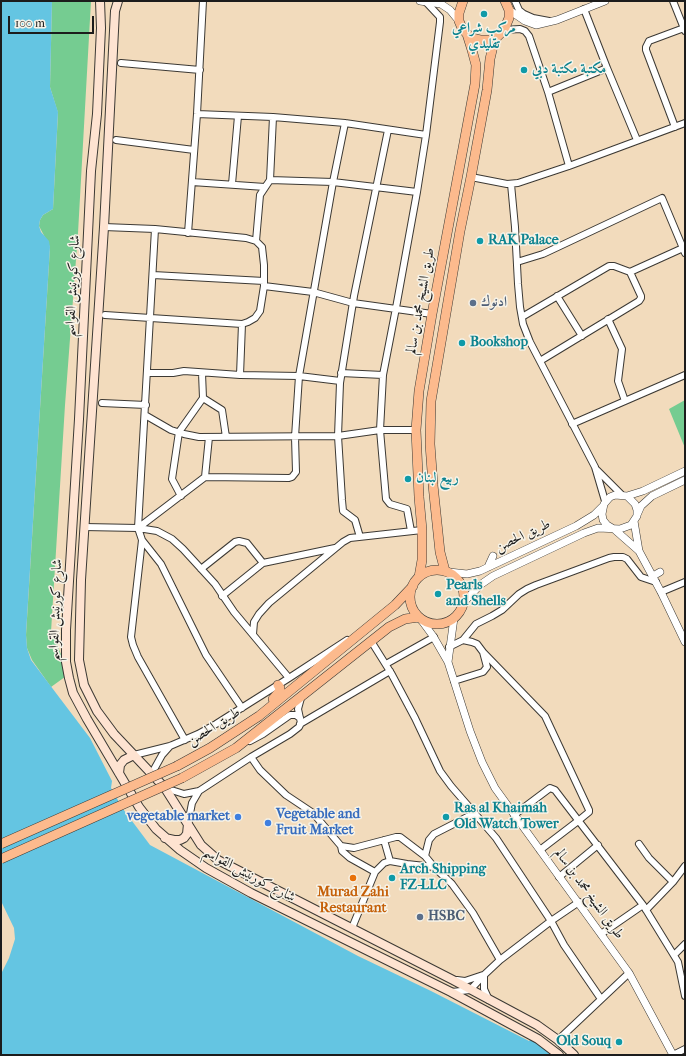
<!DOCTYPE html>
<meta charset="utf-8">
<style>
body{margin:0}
#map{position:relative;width:686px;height:1056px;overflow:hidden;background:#f2dbbc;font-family:"IM FELL French Canon",serif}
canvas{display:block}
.frame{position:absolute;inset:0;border:2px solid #1c1c1c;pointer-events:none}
.scale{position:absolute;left:8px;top:16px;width:86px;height:18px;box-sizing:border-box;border:2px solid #1c1c1c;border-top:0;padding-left:5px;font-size:12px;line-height:14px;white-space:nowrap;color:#1c1c1c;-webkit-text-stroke:3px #f7f3e8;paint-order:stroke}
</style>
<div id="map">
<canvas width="686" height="1056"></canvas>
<div class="frame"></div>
<div class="scale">100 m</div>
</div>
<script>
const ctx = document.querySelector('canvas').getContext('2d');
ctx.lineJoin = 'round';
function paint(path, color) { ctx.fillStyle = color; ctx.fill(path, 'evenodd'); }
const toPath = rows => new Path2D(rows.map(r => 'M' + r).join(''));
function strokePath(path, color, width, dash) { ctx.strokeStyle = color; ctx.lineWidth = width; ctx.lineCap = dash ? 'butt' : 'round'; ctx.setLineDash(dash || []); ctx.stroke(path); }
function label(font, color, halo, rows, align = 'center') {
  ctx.font = font + ' "IM FELL French Canon",Amiri,serif'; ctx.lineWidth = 3; ctx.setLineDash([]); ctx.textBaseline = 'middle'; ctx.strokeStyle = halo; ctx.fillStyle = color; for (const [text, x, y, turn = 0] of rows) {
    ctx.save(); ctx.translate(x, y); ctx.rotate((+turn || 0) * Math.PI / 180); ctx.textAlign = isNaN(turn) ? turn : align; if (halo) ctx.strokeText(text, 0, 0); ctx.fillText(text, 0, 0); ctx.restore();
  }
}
const green = toPath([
 [52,1,91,1,78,233,65,405,51,632,56,636,58,647,69,674,51,687,32,660,27,648,26,635,50,247,39,226,40,220,43,215,53,209,58,113,50,87],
 [685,400,685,448,669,409]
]);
const water = toPath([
 [1,1,52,1,50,87,58,112,53,209,43,215,40,220,39,226,41,232,49,241,50,247,26,634,27,648,31,660,90,738,112,781,111,788,123,809,150,845,358,956,431,991,529,1041,531,1039,552,1055,1,1055,1,974,9,958,15,939,14,928,1,901]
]);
const minor = toPath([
 [515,1,519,10,524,14,533,18,549,21],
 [673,1,685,31],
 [584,9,607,68],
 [504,30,520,29,525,31,529,36,548,92,569,166],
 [121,63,200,70],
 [548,92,607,68,637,140],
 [197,114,273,117,345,123,426,135],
 [675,127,646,50,646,47,649,41,684,28],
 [116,140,194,150],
 [471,177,507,184,518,183,569,166,685,123],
 [270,180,333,182,417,192],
 [192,182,265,187],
 [232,184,238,116],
 [511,184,515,227,518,284,520,307,523,324,530,342,595,467,605,501],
 [104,227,155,229,246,238,256,241,262,247,264,265,264,286,260,311,255,318,248,322,242,324,105,315],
 [155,229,138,528,142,540,131,637,133,645,138,657,185,740],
 [188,233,197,114,203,1],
 [256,241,260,195,270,180,273,117],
 [517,262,543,254,662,198,685,253],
 [153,275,264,281],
 [264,286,313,292,353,303,432,314],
 [557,296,582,336],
 [522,317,609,266,614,266,630,272],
 [608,319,622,349,618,381,625,401],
 [540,361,639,301,641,298,641,296,630,272,683,248],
 [147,373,173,373,184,371,240,375,299,376,340,381],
 [341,373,383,375],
 [240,375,242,324],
 [203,398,222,410,226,437],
 [102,403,146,405],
 [145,415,171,430,184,434,199,437,338,436,380,430,416,430],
 [572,424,685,375],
 [597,470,621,494],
 [205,477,209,437],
 [181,496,172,479,179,432,203,398,202,373],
 [84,527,138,528,157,531,172,539,183,549,215,584,234,612,289,678],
 [138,528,205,477,289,478,292,477,296,472,295,437,299,376,333,182,345,123],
 [411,531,407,509,390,504,386,499,380,430,383,375,396,308,417,192,426,135,440,22,440,17,425,1],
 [360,537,355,520,343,511,342,500,338,436,340,383,354,296,388,130],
 [142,540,161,564,206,655,242,708],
 [201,569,235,542,239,541,247,543,263,563],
 [661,592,685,582],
 [222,596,263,563,335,548],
 [253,634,254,622,259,614,269,603,343,542,350,538,422,530],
 [371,641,391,673,415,718,440,771,451,786,496,838,551,921,564,945,601,999],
 [449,647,463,640,476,624,492,616,502,610,519,594,527,589,536,585,609,558,614,557,623,557,627,559,641,577,656,582],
 [483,652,545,716,589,810,589,812,578,821,540,850],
 [386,664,434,637],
 [454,681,483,672,487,667,483,652,477,644,472,642,463,640],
 [300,724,390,671],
 [250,741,263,734,290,715,296,715,300,718],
 [134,755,170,746,198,734,216,724,289,678,347,640],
 [251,757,260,770,286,795,313,813,341,846,354,848,396,837,400,837,425,856],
 [152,773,162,755,170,746],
 [165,788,184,794,199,791,251,757,290,734,299,727,301,723,298,709,301,698],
 [475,813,434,834,429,840,425,856,434,867,452,884,473,913,500,960],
 [514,815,550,788,555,790,643,905,678,962,685,996],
 [188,824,192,803,199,791],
 [384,840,390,861],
 [639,844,649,858,673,882],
 [341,846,342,851,350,858,375,872],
 [559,877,598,845],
 [646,910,673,882,685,866],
 [352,928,375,872,384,863,390,861,407,864,434,867],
 [601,934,643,905],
 [674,955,685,944],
 [484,975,484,989,489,1000],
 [457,980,465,981,483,975],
 [452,992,470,990,484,975,500,960,551,921,579,902],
 [558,1040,629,973],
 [673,1055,685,1049]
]);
const tertiary = toPath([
 [420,1,441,4,450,10,459,21],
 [509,10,525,21,536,25,557,20,605,1],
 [627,496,643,491,685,471],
 [637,515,641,506,652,496,685,480],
 [634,521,639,551],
 [614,529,639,551,661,592,685,642],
 [488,567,493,556],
 [449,572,467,574,480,571,576,526,594,515,602,507],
 [653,576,660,572],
 [464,602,480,585,493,576,584,533,598,528,620,529,631,525,637,516,637,510,635,504,627,496,615,495,610,497,604,504,602,514,603,520,607,525,612,528],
 [419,617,433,636,448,662,470,731,482,762,495,788,629,973,673,1055],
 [448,662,454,618]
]);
const secondary = toPath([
 [100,1,101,28,97,114,91,171,79,419,66,630,66,662,69,678,73,693,87,719,139,807,156,829,180,850,206,868,251,893,451,992,538,1039,559,1055],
 [118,1,115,11,104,227,81,580,79,660,84,685,97,711,114,734,165,788,201,845,218,860,453,980,537,1025,558,1040,574,1055],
 [119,773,120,765,124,760,134,755],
 [165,838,174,840,180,840,184,838,187,834,188,824]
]);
const primary = toPath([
 [463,1,459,13,459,21,462,28,467,34,473,38,481,40,490,40,497,37,504,30,509,18,509,10,505,1],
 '410 597a27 27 0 1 1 54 0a27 27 0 1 1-54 0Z',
 [445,571,440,552,433,485,430,444,431,401,460,231,471,177,487,90,490,59,493,46,497,37],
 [419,577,422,560,422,530,419,497,416,430,419,391,432,314,475,84,476,65,472,50,467,34],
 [273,699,279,692,280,688,278,685],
 [177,766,210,748,259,716,395,605,413,586],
 [182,778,236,748,389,627,405,619,419,617]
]);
const primaryBridge = toPath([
 [1,844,177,766],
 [1,859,182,778]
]);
const markers = [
 [484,14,4,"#0f9aa8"],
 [524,70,4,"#0f9aa8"],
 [480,241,4,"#0f9aa8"],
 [473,303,4,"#5c6f8a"],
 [462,343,4,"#0f9aa8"],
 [408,479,4,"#0f9aa8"],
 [438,594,4,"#0f9aa8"],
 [238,817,4,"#3f7fe0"],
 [446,817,4,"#0f9aa8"],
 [268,823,4,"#3f7fe0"],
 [353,878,4,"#e8710a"],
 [392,878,4,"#0f9aa8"],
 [420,917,4,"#5c6f8a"],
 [619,1042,4,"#0f9aa8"]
];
const cultureNames = [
 ["مركب شراعي",484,29,"center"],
 ["تقليدي",484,45,"center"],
 ["مكتبة مكتبة دبي",532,70],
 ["RAK Palace",488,241],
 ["Bookshop",470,343],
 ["ربيع لبنان",416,479],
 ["Pearls",446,586],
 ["and Shells",446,602],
 ["Ras al Khaimah",454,809],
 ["Old Watch Tower",454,825],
 ["Arch Shipping",400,870],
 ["FZ-LLC",400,886],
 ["Old Souq",611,1042,"right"]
];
const streetNames = [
 ["شارع كورنيش القواسم",73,286,-87],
 ["طريق الشيخ محمد بن سالم",421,301,-80],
 ["طريق الحصن",523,536,-25],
 ["شارع كورنيش القواسم",56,610,-88],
 ["طريق الحصن",214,727,-32],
 ["شارع كورنيش القواسم",249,875,28],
 ["طريق الشيخ محمد بن سالم",589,894,54]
];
const serviceNames = [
 ["ادنوك",481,303],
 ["HSBC",428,917]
];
const shopNames = [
 ["Vegetable and",276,815],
 ["Fruit Market",276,831],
 ["vegetable market",230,817,"right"]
];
const foodNames = [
 ["Murad Zahi",353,893],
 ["Restaurant",353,909]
];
paint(green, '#75cc91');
paint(water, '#64c5e2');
strokePath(minor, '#3c3934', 8);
strokePath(tertiary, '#3c3934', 8);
strokePath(secondary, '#3c3934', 10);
strokePath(primary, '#3c3934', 10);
strokePath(minor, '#fff', 6);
strokePath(tertiary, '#fff', 7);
strokePath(secondary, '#fee3d1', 8);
strokePath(primary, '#fcba8d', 9);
strokePath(primaryBridge, '#3c3934', 10, []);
strokePath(primaryBridge, '#fcba8d', 9);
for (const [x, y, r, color] of markers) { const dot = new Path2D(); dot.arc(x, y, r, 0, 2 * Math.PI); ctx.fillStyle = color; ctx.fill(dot); strokePath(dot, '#f7f3e8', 1.5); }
label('bold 14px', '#0d838f', '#f7f3e8', cultureNames, 'left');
label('14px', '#1c1c1c', '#f7f3e8', streetNames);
label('bold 14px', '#4e5e75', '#f7f3e8', serviceNames, 'left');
label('bold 14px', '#366cbe', '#f7f3e8', shopNames, 'left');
label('bold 14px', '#c56008', '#f7f3e8', foodNames);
</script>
